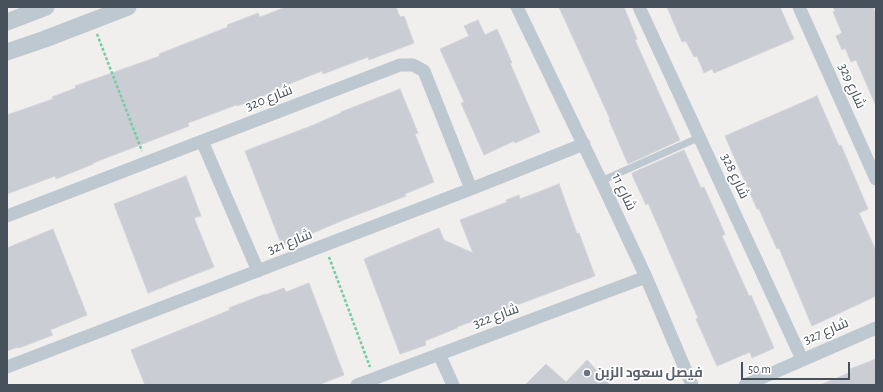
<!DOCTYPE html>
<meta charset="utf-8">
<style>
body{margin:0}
#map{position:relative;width:883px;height:392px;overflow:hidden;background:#f1eeee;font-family:"Alegreya Sans",sans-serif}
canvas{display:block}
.frame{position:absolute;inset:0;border:8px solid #46515b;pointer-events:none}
.scale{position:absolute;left:741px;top:362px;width:109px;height:18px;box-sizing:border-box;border:2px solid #46515b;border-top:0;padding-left:5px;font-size:12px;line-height:14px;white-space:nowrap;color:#46515b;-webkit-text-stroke:3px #fff;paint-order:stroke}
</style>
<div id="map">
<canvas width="883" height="392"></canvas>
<div class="frame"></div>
<div class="scale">50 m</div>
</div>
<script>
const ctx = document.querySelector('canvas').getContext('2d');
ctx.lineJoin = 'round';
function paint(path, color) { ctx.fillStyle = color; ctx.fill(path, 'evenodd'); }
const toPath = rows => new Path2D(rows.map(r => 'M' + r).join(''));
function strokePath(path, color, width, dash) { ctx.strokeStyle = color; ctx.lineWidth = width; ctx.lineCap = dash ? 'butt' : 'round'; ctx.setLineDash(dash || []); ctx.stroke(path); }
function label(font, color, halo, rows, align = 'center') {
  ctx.font = font + ' "Alegreya Sans",Cairo,sans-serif'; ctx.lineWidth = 3.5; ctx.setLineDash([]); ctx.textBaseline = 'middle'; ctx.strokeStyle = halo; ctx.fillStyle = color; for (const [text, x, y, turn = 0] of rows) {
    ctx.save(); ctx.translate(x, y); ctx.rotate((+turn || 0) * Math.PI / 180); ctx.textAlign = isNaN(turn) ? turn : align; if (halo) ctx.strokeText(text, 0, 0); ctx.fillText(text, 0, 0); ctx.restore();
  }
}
const building = toPath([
 [286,7,396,7,400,17,404,16,414,43,369,60,368,57,323,74,322,71,271,91,272,92,253,100,237,106,236,105,188,123,189,126,93,163,93,164,56,179,55,176,7,194,7,115,53,99,52,97,76,88,75,86,160,56,159,54,228,27,227,25,258,13,260,17,286,7],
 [559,7,624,7,637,39,635,40,680,140,628,164,609,120,610,119,559,7],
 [667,7,780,7,794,39,714,73,712,69,704,73,697,56,694,57,686,41,682,42,667,7],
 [833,7,873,7,876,15,876,106,856,60,851,62,845,48,842,50,836,36,842,33,833,12,835,11,833,7],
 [478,20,485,35,497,29,512,63,510,63,540,132,515,143,514,141,484,155,461,103,464,102,440,49,469,36,464,26,478,20],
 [400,89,418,133,415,134,434,182,405,194,406,196,346,219,282,246,245,151,311,126,341,113,341,112,400,89],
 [817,96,839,146,841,145,868,209,859,213,876,251,876,296,812,326,779,248,777,249,759,209,757,209,725,136,817,96],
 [684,150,701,188,704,187,725,234,722,236,749,296,751,295,774,348,752,358,750,352,717,366,696,319,698,318,648,203,646,205,633,177,632,173,684,150],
 [186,176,201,216,194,218,214,267,148,293,114,204,186,176],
 [559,184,577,234,579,233,595,276,457,327,457,328,425,341,426,345,400,354,364,259,439,228,444,240,473,253,460,220,507,202,506,200,519,195,520,199,559,184],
 [53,229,87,315,50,330,53,335,19,348,18,347,7,351,7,248,53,229],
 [309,283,344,375,318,385,145,385,131,350,230,310,229,308,265,294,265,295,284,288,286,292,309,283],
 [876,359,876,385,820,385,851,372,850,369,876,359],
 [587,360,610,385,525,385,546,364,566,382,587,360]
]);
const path = toPath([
 [97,34,142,151],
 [329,257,370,367]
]);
const service = toPath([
 [601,181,700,137]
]);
const minor = toPath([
 [517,7,601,181,646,277,692,385],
 [639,7,802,359],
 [799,7,876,179],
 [202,141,258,271],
 [7,216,400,65,413,65,424,71,471,189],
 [439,354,453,385],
 [7,367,471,189,584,144],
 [357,385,646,277],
 [745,385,876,328]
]);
const tertiary = toPath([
 [7,22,46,7],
 [7,52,45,39,128,7]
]);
const markers = [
 [587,373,4,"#6b7280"]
];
const streetNames = [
 ["شارع 329",852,86,66],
 ["شارع 320",269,98,-21],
 ["شارع 328",735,176,65],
 ["شارع 11",624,192,65],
 ["شارع 321",290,242,-21],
 ["شارع 322",496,316,-20],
 ["شارع 327",826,331,-23]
];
const worshipNames = [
 ["فيصل سعود الزبن",595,373]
];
paint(building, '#cacdd3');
strokePath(building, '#d2d4da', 1);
strokePath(path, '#72cea2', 2.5, [3, 2]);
strokePath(service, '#bec8d0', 7);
strokePath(minor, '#bec8d0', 13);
strokePath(tertiary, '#bec8d0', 17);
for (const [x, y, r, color] of markers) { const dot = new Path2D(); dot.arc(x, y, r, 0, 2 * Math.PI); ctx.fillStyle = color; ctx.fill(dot); strokePath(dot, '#fff', 1.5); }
label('14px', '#46515b', '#fff', streetNames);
label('bold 14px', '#5b616d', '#fff', worshipNames, 'left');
</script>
